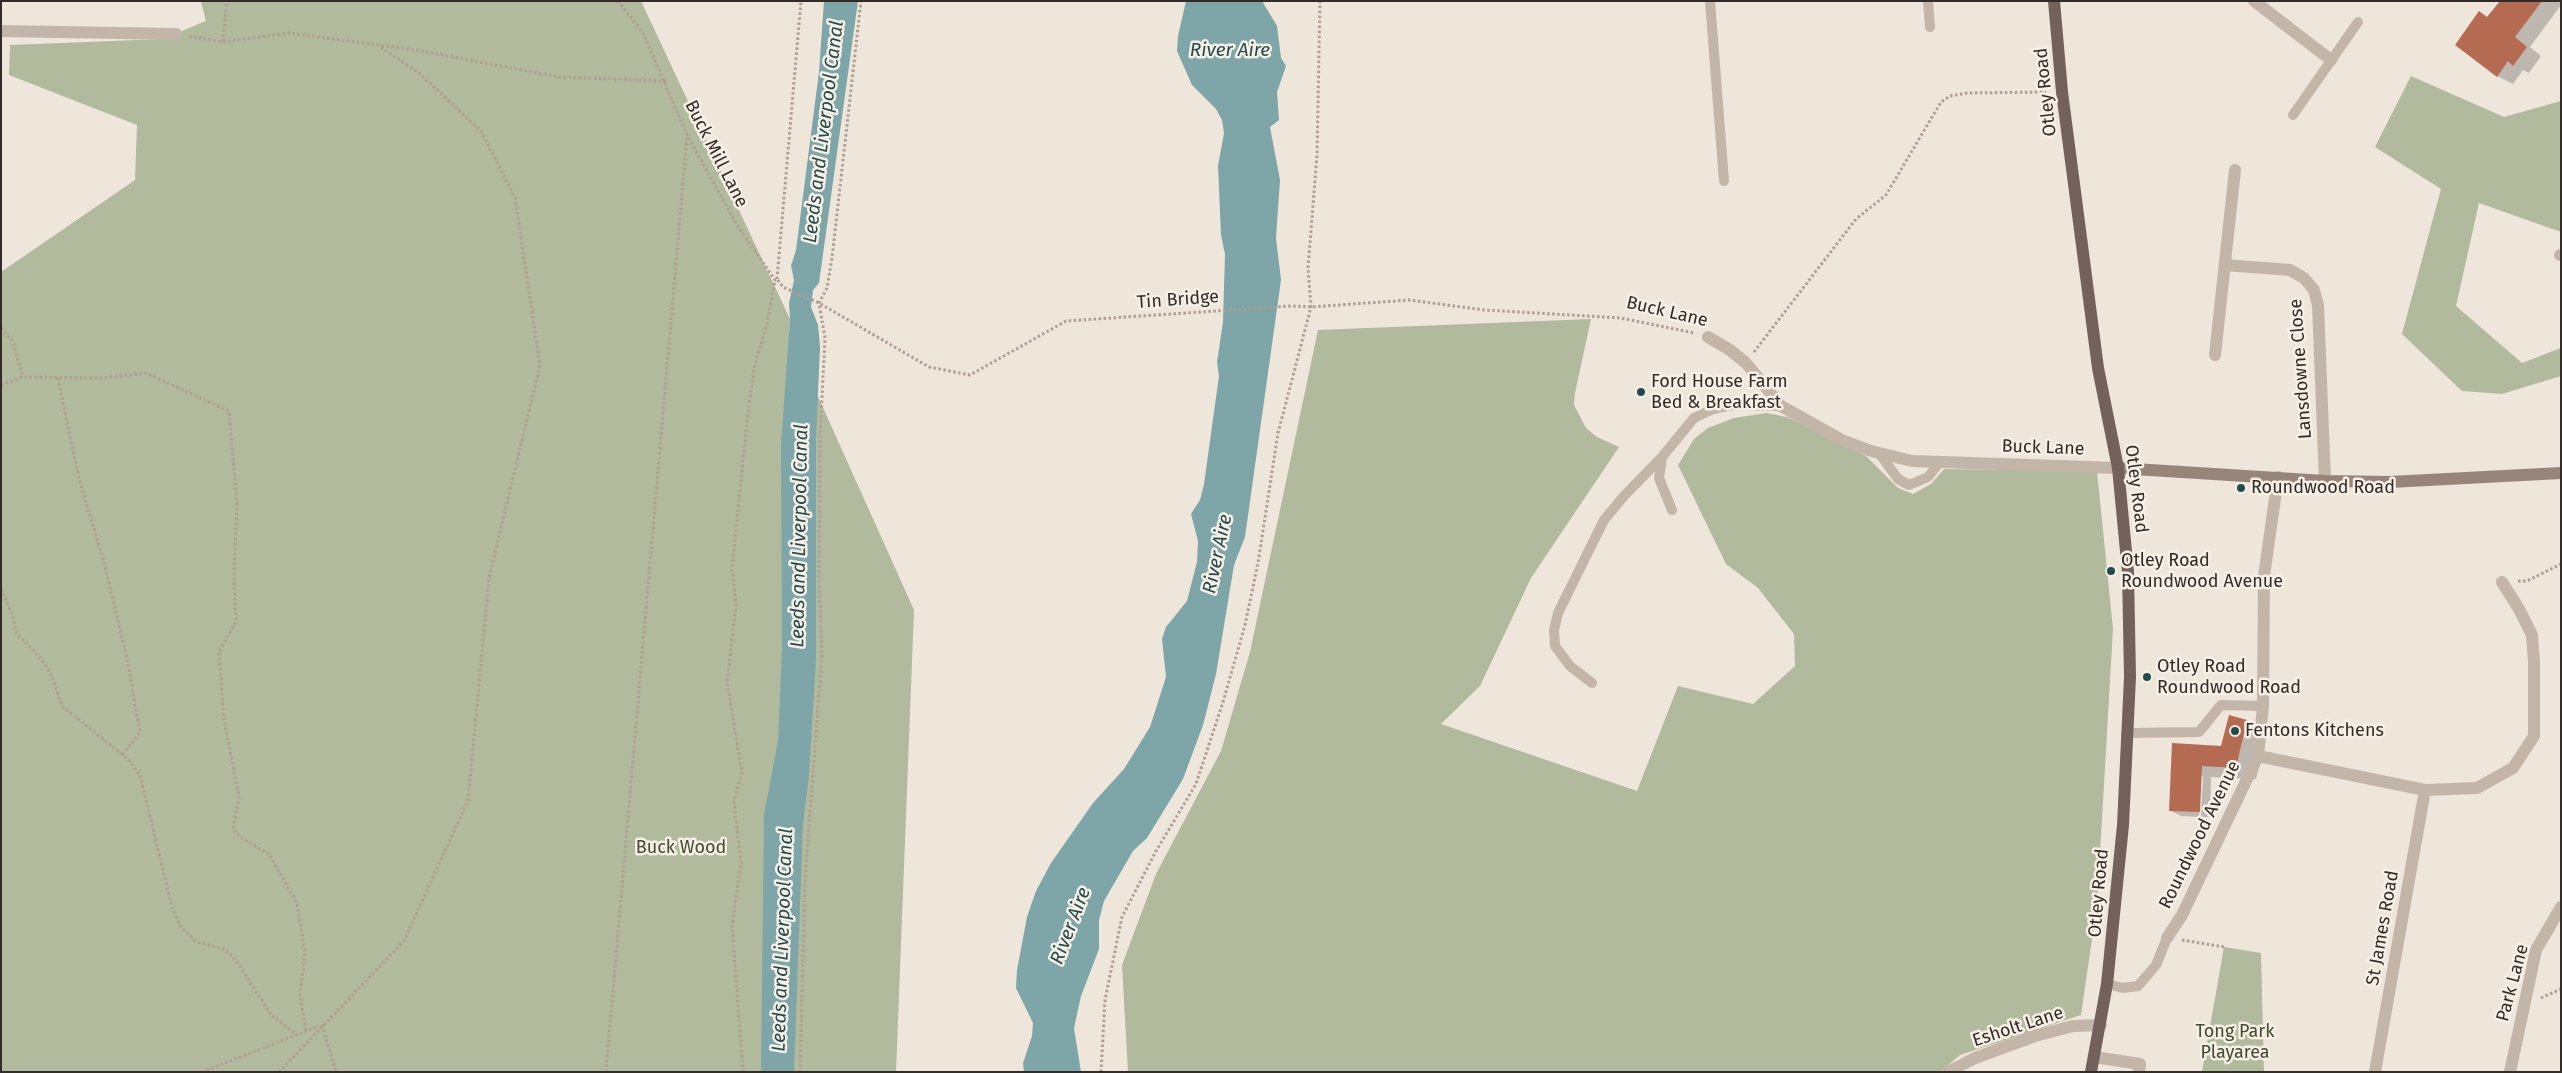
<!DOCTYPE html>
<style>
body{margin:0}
#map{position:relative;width:2562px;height:1073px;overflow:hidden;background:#eee5db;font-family:"Fira Sans",sans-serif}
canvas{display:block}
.frame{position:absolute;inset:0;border:2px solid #322b27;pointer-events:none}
</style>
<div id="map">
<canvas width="2562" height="1073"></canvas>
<div class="frame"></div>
</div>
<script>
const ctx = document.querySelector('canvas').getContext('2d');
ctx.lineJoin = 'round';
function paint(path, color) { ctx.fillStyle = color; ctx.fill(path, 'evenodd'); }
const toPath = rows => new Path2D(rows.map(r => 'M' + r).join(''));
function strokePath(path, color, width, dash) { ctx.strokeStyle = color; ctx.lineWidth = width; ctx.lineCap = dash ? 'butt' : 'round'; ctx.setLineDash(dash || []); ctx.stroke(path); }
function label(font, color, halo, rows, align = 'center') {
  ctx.font = font + ' "Fira Sans",sans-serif'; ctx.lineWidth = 5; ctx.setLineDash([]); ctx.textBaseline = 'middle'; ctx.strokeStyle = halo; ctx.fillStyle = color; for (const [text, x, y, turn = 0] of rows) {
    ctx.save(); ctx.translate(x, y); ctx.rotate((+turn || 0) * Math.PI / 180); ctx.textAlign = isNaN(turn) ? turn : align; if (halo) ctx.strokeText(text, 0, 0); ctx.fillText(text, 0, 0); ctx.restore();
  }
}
const green = toPath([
 [201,1,641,1,790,319,789,332,914,610,896,1072,1,1072,1,272,135,180,137,125,9,75,10,45,163,39,206,21],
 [2411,76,2504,117,2561,101,2561,232,2479,203,2456,306,2522,363,2561,348,2561,376,2502,394,2462,391,2402,334,2441,189,2375,147],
 [1591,319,1575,393,1574,405,1586,428,1597,437,1619,447,1531,578,1480,686,1441,724,1637,791,1678,686,1753,704,1795,666,1794,634,1758,588,1726,564,1678,465,1694,439,1708,428,1734,418,1766,413,1787,417,1866,456,1898,488,1913,494,1931,484,1944,469,2097,471,2113,629,2097,905,2081,1015,1960,1055,1940,1072,1128,1072,1122,965,1156,874,1221,751,1250,652,1318,330],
 [2224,947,2261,953,2264,1072,2202,1072]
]);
const water = toPath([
 [824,1,858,1,819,283,813,290,811,307,818,325,820,347,816,438,816,659,809,776,803,824,794,1072,761,1072,764,815,778,741,782,649,781,445,790,319,789,303,794,280,791,266,796,250,819,72],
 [1186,1,1262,1,1277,26,1281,58,1286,66,1277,92,1279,120,1270,127,1280,180,1276,238,1281,280,1245,537,1234,565,1216,674,1203,725,1183,779,1147,838,1133,851,1104,901,1099,920,1099,949,1081,996,1074,1028,1081,1072,1024,1072,1023,1063,1032,1036,1033,1023,1016,988,1017,970,1027,917,1036,891,1051,863,1093,803,1124,769,1150,727,1166,677,1162,639,1166,627,1187,601,1197,562,1198,541,1191,514,1200,500,1204,484,1219,376,1217,362,1223,322,1225,254,1221,235,1218,166,1224,133,1222,120,1216,109,1192,85,1177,51,1178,36]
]);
const shadow = toPath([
 [2502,1,2561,1,2561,5,2530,47,2541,56,2529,73,2523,70,2513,84,2497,76,2488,18],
 [2247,721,2267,732,2256,779,2211,777,2210,817,2201,817,2203,776,2200,776,2199,817,2181,816,2170,810,2172,766,2222,747]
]);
const building = toPath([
 [2500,1,2542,1,2515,37,2527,47,2513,66,2508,61,2497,77,2455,45,2479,11,2487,17],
 [2229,715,2247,720,2236,768,2202,766,2200,812,2169,811,2172,743,2221,746]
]);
const path = toPath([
 [618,1,643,33,687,135,737,225,775,280,777,279,783,287,819,303,929,367,970,375,1066,321,1291,306,1311,307,1409,300,1485,310,1621,318,1694,333],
 [189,36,223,42,227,1],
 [223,42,288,33,416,50,559,77,666,81],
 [777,279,801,1],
 [1,328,12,340,23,377],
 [1754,352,1856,219,1886,195,1941,102,1950,96,1967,93,2046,92],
 [58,378,79,479,103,559,127,658,140,733,122,755],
 [1,385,23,377,103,378,146,373,229,411,237,503,234,577,236,622,219,651,224,720,239,797,233,829,240,837,269,854,297,903,305,953,300,995,306,1032],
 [2518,581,2527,581,2561,564],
 [1,589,13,617,16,633,39,656,51,674,62,706,128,759,140,775,171,903,180,926,197,942,224,949,236,960,271,1015,297,1035],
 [2182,940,2224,947],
 [2541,998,2561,989],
 [322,1025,336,1072],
 [202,1072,319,1026],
 [279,1072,404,941,468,800,489,578,540,365,515,198,481,131,420,74,378,45],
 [606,1072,687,136],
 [743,1072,732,925,741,863,734,801,742,773,727,682,736,605,732,568,747,421,754,368,767,324,775,280],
 [800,1072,805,879,822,654,819,582,820,437,825,338,819,303,827,288,832,258,861,1],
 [1101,1072,1105,1000,1122,917,1156,851,1196,784,1223,702,1245,625,1258,563,1278,433,1311,307,1308,268,1317,155,1320,1]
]);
const lane = toPath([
 [1710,1,1724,181],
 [1928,1,1930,27],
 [2293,115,2358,22],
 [1879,453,1898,479,1909,485,1928,477,1940,462],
 [1672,510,1659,478,1662,457,1694,418,1713,409,1731,405,1781,406],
 [1592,683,1570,666,1555,646,1554,630,1558,613,1604,520,1624,496,1662,457],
 [2129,733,2199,732,2221,705,2263,706],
 [2107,984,2123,988,2138,986,2156,965,2167,938]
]);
const street = toPath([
 [2254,1,2331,60],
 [1,31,176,34],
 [2560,255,2561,255],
 [2225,265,2290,270,2304,278,2314,290,2318,305,2325,481],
 [1708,337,1730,350,1746,363,1781,406,1842,440,1871,451,1912,461,2118,468],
 [2215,355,2235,170],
 [2258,756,2425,790,2477,788,2513,768,2534,736,2534,662,2532,635,2519,609,2502,582],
 [2167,938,2182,915,2258,756,2263,706,2264,576,2278,477],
 [2094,1057,2140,1064,2139,1072],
 [1948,1072,1975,1058,2035,1036,2073,1026,2101,1025],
 [2375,1072,2425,790],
 [2510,1072,2536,950,2561,907]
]);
const secondary = toPath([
 [2118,468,2325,481,2390,482,2561,473]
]);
const primary = toPath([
 [2054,1,2062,92,2098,368,2118,468,2128,572,2130,677,2123,825,2107,984,2091,1072]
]);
const markers = [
 [1641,392,5,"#234b4e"],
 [2241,488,5,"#234b4e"],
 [2111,571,5,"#234b4e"],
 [2147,677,5,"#234b4e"],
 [2235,731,5,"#234b4e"]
];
const streetNames = [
 ["Otley Road",2046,92,-96],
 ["Buck Mill Lane",716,154,63],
 ["Tin Bridge",1178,300,-4],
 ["Buck Lane",1667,312,13],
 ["Lansdowne Close",2301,369,-94],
 ["Buck Lane",2043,448,2],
 ["Otley Road",2136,489,83],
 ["Roundwood Avenue",2200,835,-64],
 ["Otley Road",2099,893,-85],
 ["St James Road",2383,928,-80],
 ["Park Lane",2513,983,-75],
 ["Esholt Lane",2018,1027,-18]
];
const poiNames = [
 ["Ford House Farm",1651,382],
 ["Bed & Breakfast",1651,403],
 ["Roundwood Road",2251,488],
 ["Otley Road",2121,561],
 ["Roundwood Avenue",2121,582],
 ["Otley Road",2157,667],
 ["Roundwood Road",2157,688],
 ["Fentons Kitchens",2245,731]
];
const parkNames = [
 ["Buck Wood",681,848],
 ["Tong Park",2235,1032],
 ["Playarea",2235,1053]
];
const waterNames = [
 ["River Aire",1230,51],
 ["Leeds and Liverpool Canal",824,132,-83],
 ["Leeds and Liverpool Canal",800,536,-89],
 ["River Aire",1218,554,-78],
 ["River Aire",1071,926,-69],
 ["Leeds and Liverpool Canal",783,940,-88]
];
paint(green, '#b1ba9d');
paint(water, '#7ea5a7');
paint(shadow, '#0003');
paint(building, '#b56a52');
strokePath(path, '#af9f93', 3, [2.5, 2.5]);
strokePath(lane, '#c4b5a9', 10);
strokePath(street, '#c4b5a9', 12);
strokePath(secondary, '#97857a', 12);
strokePath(primary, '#72625b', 12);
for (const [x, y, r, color] of markers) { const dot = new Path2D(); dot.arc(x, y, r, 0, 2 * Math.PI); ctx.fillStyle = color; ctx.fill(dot); strokePath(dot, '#f6efe6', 2); }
label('18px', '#322b27', '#f6efe6', streetNames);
label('18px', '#322b27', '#f6efe6', poiNames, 'left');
label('18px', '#424d2f', '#f6efe6', parkNames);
label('italic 19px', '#234b4e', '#f6efe6', waterNames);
</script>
